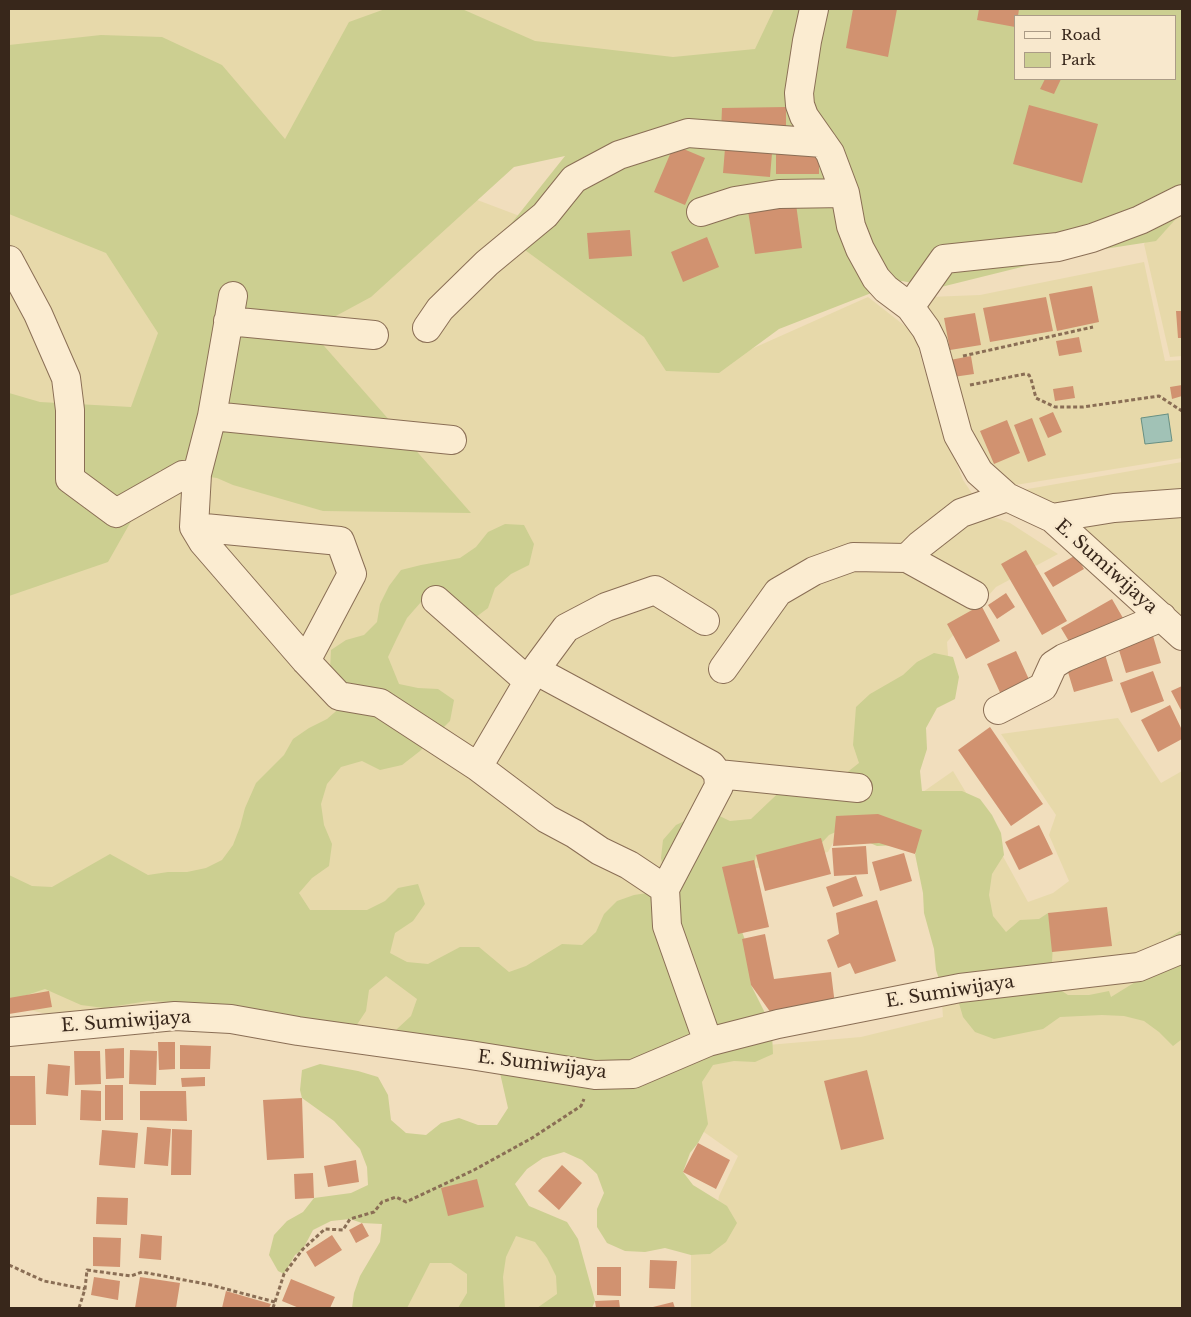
<!DOCTYPE html>
<style>
body{margin:0}
#map{position:relative;width:1191px;height:1317px;overflow:hidden;background:#f1debd;font-family:"Libre Baskerville",serif}
canvas{display:block}
.frame{position:absolute;inset:0;border:10px solid #38271b;pointer-events:none}
.legend{position:absolute;left:1014px;top:15px;width:162px;height:65px;box-sizing:border-box;background:#f8e8cd;border:1px solid #ab9b86;margin:0;padding:6px 9px;list-style:none;font-size:15px;color:#38271b}
.legend li{display:flex;align-items:center;gap:10px;height:25px}
.legend b{width:25px;border:1px solid #ab9b86}
</style>
<div id="map">
<canvas width="1191" height="1317"></canvas>
<div class="frame"></div>
<ul class="legend">
<li><b style="height:6px;background:#fbecd1"></b>Road</li>
<li><b style="height:14px;background:#cccf91"></b>Park</li>
</ul>
</div>
<script>
const ctx = document.querySelector('canvas').getContext('2d');
ctx.lineJoin = 'round';
function paint(path, color) { ctx.fillStyle = color; ctx.fill(path, 'evenodd'); }
const toPath = rows => new Path2D(rows.map(r => 'M' + r).join(''));
function strokePath(path, color, width, dash) { ctx.strokeStyle = color; ctx.lineWidth = width; ctx.lineCap = dash ? 'butt' : 'round'; ctx.setLineDash(dash || []); ctx.stroke(path); }
function label(font, color, halo, rows, align = 'center') {
  ctx.font = font + ' "Libre Baskerville",serif'; ctx.lineWidth = 5; ctx.setLineDash([]); ctx.textBaseline = 'middle'; ctx.strokeStyle = halo; ctx.fillStyle = color; for (const [text, x, y, turn = 0] of rows) {
    ctx.save(); ctx.translate(x, y); ctx.rotate((+turn || 0) * Math.PI / 180); ctx.textAlign = isNaN(turn) ? turn : align; if (halo) ctx.strokeText(text, 0, 0); ctx.fillText(text, 0, 0); ctx.restore();
  }
}
const farmland = toPath([
 [9,9,824,9,837,73,238,208,9,99],
 [9,190,189,273,183,416,9,463],
 [1182,194,1182,356,1170,357,1144,244],
 [472,198,517,215,648,275,720,363,868,297,914,333,935,406,963,480,986,514,1010,523,1058,554,996,587,947,642,951,693,910,734,840,830,828,852,753,869,710,1050,861,1037,943,1017,933,882,937,851,880,822,953,771,988,829,1028,902,1053,893,1069,881,1049,835,1056,815,1001,734,1118,718,1161,783,1182,771,1182,1308,691,1308,691,1255,710,1254,719,1196,738,1156,694,1125,589,1085,189,1017,80,1022,9,1005,9,584,258,341],
 [1144,262,1165,361,1182,360,1182,458,997,488,903,298,980,295],
 [1182,462,1182,629,1005,493],
 [525,1217,587,1308,396,1308,400,1245]
]);
const green = toPath([
 [385,9,462,9,535,41,673,57,755,49,774,9,1182,9,1182,212,1156,241,1078,253,937,288,902,281,779,329,719,373,666,371,644,337,503,234,565,156,514,167,371,297,310,330,471,513,323,511,233,485,217,478,160,470,108,562,9,596,9,393,40,402,131,407,158,333,106,253,9,214,9,45,101,35,162,37,222,65,285,139,349,22],
 [1015,16,1175,16,1175,79,1015,79],
 [505,524,524,525,534,544,529,565,511,574,495,588,488,608,472,620,440,596,421,602,407,618,397,638,388,657,399,684,418,688,438,689,454,700,450,721,420,751,402,765,380,770,362,761,341,767,327,784,321,804,324,825,332,844,329,866,312,878,299,893,310,910,367,910,385,901,398,888,418,884,425,904,413,921,395,933,390,953,407,962,428,964,460,947,479,947,509,972,526,966,562,944,582,945,596,932,604,914,617,901,634,895,654,892,665,877,661,858,663,840,676,825,693,817,711,812,730,821,751,819,790,782,845,774,859,763,853,745,856,707,870,694,903,675,917,662,934,653,953,657,959,677,955,699,937,708,926,728,927,749,920,771,922,791,962,791,980,799,992,815,1001,833,1004,855,992,874,989,895,993,916,1006,932,1020,920,1039,919,1048,913,1053,942,1051,984,1068,995,1089,995,1109,991,1111,997,1145,976,1156,960,1162,942,1180,931,1182,932,1182,1039,1173,1046,1159,1032,1144,1021,1124,1016,1102,1015,1060,1017,1043,1029,994,1039,975,1032,963,1017,958,1000,942,988,936,970,934,949,924,913,923,893,915,854,916,853,898,845,877,846,840,830,829,835,814,851,756,855,741,929,748,948,751,985,766,1015,771,1013,773,1054,755,1062,734,1061,713,1065,702,1082,708,1124,698,1143,690,1153,683,1172,693,1185,727,1206,737,1223,726,1242,710,1254,691,1255,665,1248,645,1252,625,1251,607,1243,597,1227,597,1209,604,1193,597,1174,582,1160,564,1152,543,1158,527,1169,515,1184,529,1206,567,1222,578,1239,595,1301,592,1308,537,1308,557,1294,556,1276,547,1258,535,1242,516,1236,506,1257,503,1277,505,1308,458,1308,467,1293,467,1274,451,1263,430,1263,407,1308,352,1308,354,1293,360,1276,380,1242,382,1224,362,1223,350,1219,331,1221,313,1230,303,1249,295,1255,284,1274,278,1271,269,1255,274,1235,287,1221,303,1212,314,1198,351,1193,368,1185,367,1167,360,1149,334,1121,302,1098,300,1090,302,1070,320,1064,358,1071,378,1077,388,1095,391,1120,406,1133,426,1135,441,1123,459,1118,478,1125,497,1125,508,1108,497,1060,483,1047,462,1040,441,1049,387,1044,397,1029,411,1016,417,999,386,976,369,990,366,1011,354,1029,186,1012,169,1002,148,1001,104,1008,81,1005,45,989,9,1001,9,875,32,886,52,887,110,854,148,875,168,872,187,872,206,868,222,860,233,845,240,827,245,808,256,783,284,755,293,739,309,728,327,719,342,706,330,670,331,650,346,640,364,635,377,622,380,604,389,586,401,570,421,565,460,558,476,547,488,532]
]);
const water = toPath([
 [1168,414,1172,441,1145,444,1141,418,1168,414]
]);
const building = toPath([
 [853,9,897,9,888,57,846,48],
 [979,9,1019,9,1018,16,1015,16,1015,27,977,20],
 [1045,79,1061,79,1054,94,1040,89],
 [1029,105,1098,124,1082,183,1013,164],
 [786,107,786,132,721,132,722,108],
 [726,136,773,141,770,177,723,173],
 [674,145,705,158,685,205,654,192],
 [776,148,819,148,819,174,776,174],
 [796,204,802,248,755,254,748,211],
 [630,230,632,256,589,259,587,233],
 [707,237,719,267,683,282,671,252],
 [1092,286,1099,322,1057,331,1049,294],
 [1046,297,1053,331,990,342,983,308],
 [1176,311,1182,311,1182,338,1178,338],
 [975,313,981,345,950,350,944,318],
 [1079,337,1082,352,1059,356,1056,341],
 [971,356,974,374,953,377,950,360],
 [1182,385,1182,396,1172,399,1170,387],
 [1073,386,1075,398,1055,401,1053,389],
 [1053,412,1062,432,1048,438,1039,418],
 [1032,418,1046,455,1028,462,1014,425],
 [1007,420,1020,453,994,464,980,431],
 [1026,550,1067,621,1042,635,1001,564],
 [1076,555,1084,569,1053,587,1044,573],
 [1006,593,1015,607,997,619,988,605],
 [1112,599,1123,618,1073,648,1061,628],
 [981,605,1000,641,966,659,947,624],
 [1153,636,1161,663,1126,673,1118,647],
 [1103,648,1113,681,1074,692,1064,659],
 [1016,651,1032,686,1003,699,987,664],
 [1153,671,1164,701,1131,713,1120,683],
 [1182,686,1182,712,1171,691],
 [1170,705,1182,730,1182,739,1158,752,1141,720],
 [990,727,1043,804,1011,826,958,750],
 [878,814,922,830,915,854,879,843,833,846,836,816],
 [1039,825,1053,854,1019,870,1005,842],
 [821,838,831,874,765,891,756,855],
 [866,846,868,874,834,876,832,848],
 [904,853,912,881,880,891,872,862],
 [754,860,769,927,738,934,722,867],
 [856,876,863,896,833,907,826,887],
 [877,900,896,961,855,974,850,963,838,968,827,940,839,934,836,913],
 [1107,907,1112,946,1052,952,1048,913],
 [765,934,774,979,831,972,835,1005,771,1013,751,985,742,939],
 [49,991,52,1007,9,1014,9,998],
 [158,1042,175,1042,175,1069,159,1070],
 [180,1045,211,1046,210,1069,180,1069],
 [124,1048,124,1078,106,1079,105,1049],
 [130,1050,157,1051,156,1085,129,1084],
 [74,1051,100,1051,101,1084,75,1085],
 [48,1064,70,1066,68,1096,46,1094],
 [867,1070,884,1139,841,1150,824,1081],
 [9,1076,35,1076,36,1125,9,1125],
 [205,1077,205,1086,182,1087,181,1078],
 [105,1085,123,1085,123,1120,105,1120],
 [81,1090,101,1091,101,1121,80,1120],
 [140,1091,186,1091,187,1121,140,1120],
 [302,1098,304,1158,267,1160,263,1100],
 [147,1127,171,1129,168,1166,144,1164],
 [172,1129,192,1130,191,1175,171,1175],
 [102,1130,138,1133,135,1168,99,1165],
 [698,1143,730,1160,716,1189,683,1172],
 [356,1160,359,1182,328,1187,324,1166],
 [562,1165,582,1183,559,1210,538,1191],
 [313,1173,314,1198,295,1199,294,1174],
 [477,1179,484,1207,448,1216,441,1188],
 [97,1197,128,1198,127,1225,96,1224],
 [362,1223,369,1236,356,1243,349,1230],
 [141,1234,162,1236,161,1260,139,1258],
 [332,1235,342,1250,315,1267,306,1252],
 [93,1237,121,1238,120,1267,93,1266],
 [650,1260,677,1261,675,1289,649,1288],
 [597,1267,621,1267,621,1296,597,1295],
 [94,1277,120,1281,118,1300,91,1295],
 [140,1277,180,1283,176,1308,135,1308],
 [291,1279,335,1297,330,1308,299,1308,282,1301],
 [226,1291,271,1304,269,1308,222,1308],
 [619,1300,620,1308,596,1308,595,1301],
 [673,1302,675,1308,649,1308]
]);
const path = toPath([
 [963,356,1093,327],
 [970,385,1025,374,1029,375,1031,379,1036,398,1055,407,1083,407,1159,396,1182,411],
 [9,1265,44,1281,85,1289],
 [79,1308,85,1289,87,1270,131,1276,142,1272,211,1285,275,1302],
 [273,1308,284,1274,303,1249,325,1229,343,1230,350,1219,374,1212,382,1202,396,1197,406,1202,474,1170,532,1138,581,1106,584,1099]
]);
const minor = toPath([
 [814,9,807,41,799,93,800,105,804,116,830,153,845,193,851,226,860,249,876,278,886,289,910,307,926,329,933,343,958,435,979,472,1007,497,1052,518,1182,636],
 [701,212,735,201,779,194,845,193],
 [9,260,38,314,66,378,70,410,70,479,116,513,183,475,197,474],
 [233,296,212,416,197,474,194,527,203,542,306,661,339,696,380,703,478,767,547,819,575,834,600,851,629,865,665,889,667,926,708,1042],
 [910,307,944,259,1058,247,1092,238,1140,220,1182,199],
 [228,321,374,335],
 [427,328,440,309,487,263,545,215,574,179,619,155,688,133,823,143],
 [212,416,452,440],
 [1052,518,1114,508,1182,503],
 [194,527,340,541,352,574,306,661],
 [907,558,974,595],
 [436,600,528,681],
 [723,669,778,592,814,571,853,557,907,558,920,545,961,513,1007,497],
 [535,670,566,628,606,607,655,590,705,621],
 [998,710,1043,687,1053,665,1064,658,1162,617],
 [478,767,535,670,711,765,718,774,719,786,665,889],
 [718,774,858,788],
 [9,1032,175,1016,231,1019,298,1031,470,1055,595,1075,633,1074,708,1042,778,1024,960,988,1139,967,1182,949]
]);
const streetNames = [
 ["E. Sumiwijaya",1106,567,42],
 ["E. Sumiwijaya",950,992,-9],
 ["E. Sumiwijaya",126,1022,-4],
 ["E. Sumiwijaya",542,1065,7]
];
paint(farmland, '#e7d9aa');
paint(green, '#cccf91');
paint(water, '#a1c2b6');
strokePath(water, '#689083', 1);
paint(building, '#d19270');
strokePath(minor, '#8a6e55', 30);
strokePath(path, '#8a6e55', 3, [4, 2.5]);
strokePath(minor, '#fbecd1', 28);
label('18px', '#38271b', '#f8e8cd', streetNames);
</script>
